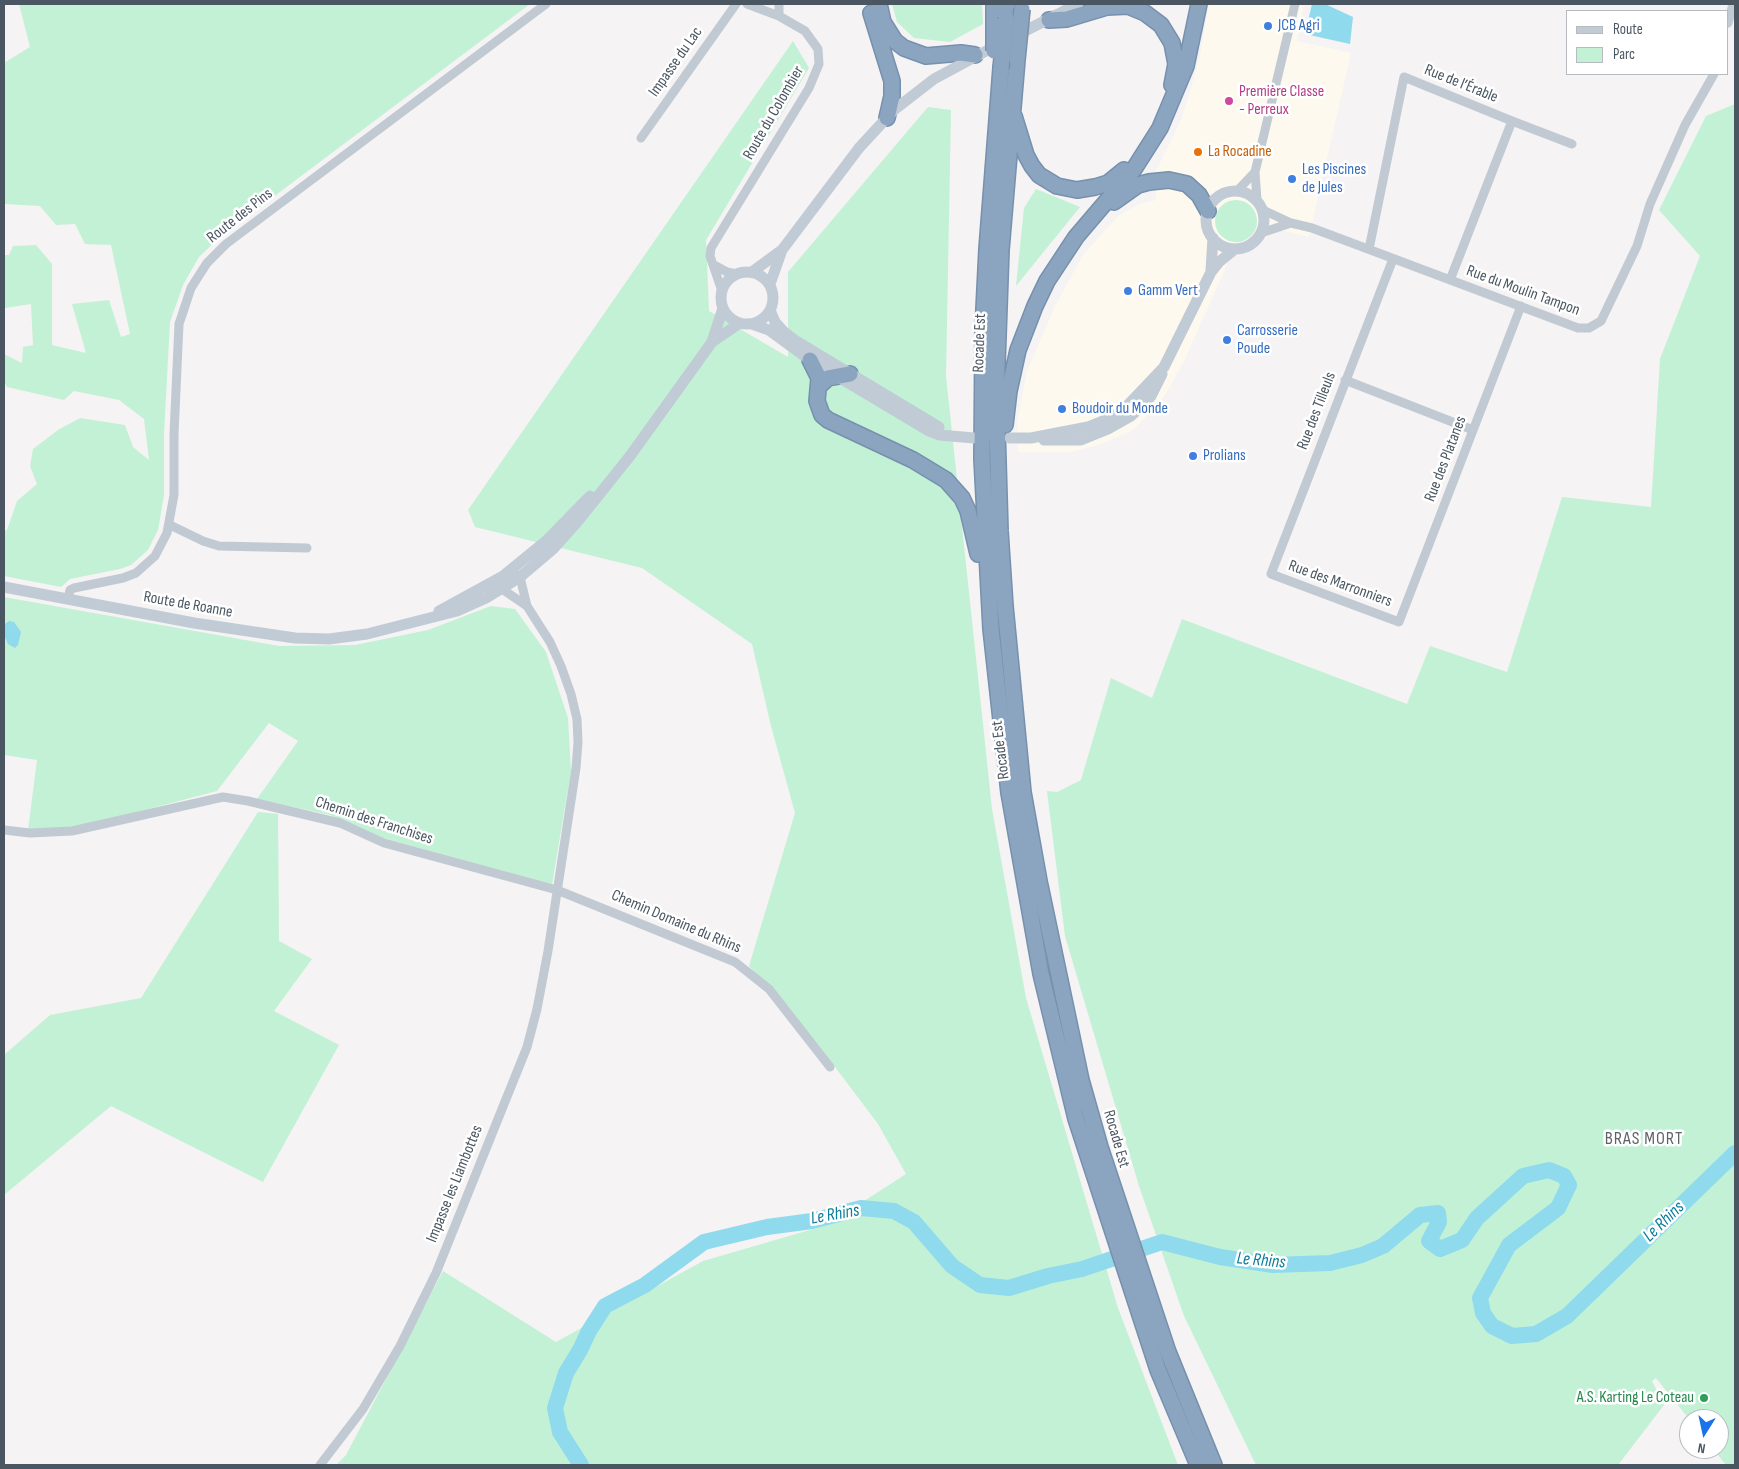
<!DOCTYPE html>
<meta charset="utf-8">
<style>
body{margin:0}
#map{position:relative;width:1739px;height:1469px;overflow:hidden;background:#f5f3f3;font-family:"Sofia Sans Condensed",sans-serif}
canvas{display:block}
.frame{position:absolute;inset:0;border:5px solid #4a5661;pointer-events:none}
.legend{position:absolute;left:1566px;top:10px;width:162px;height:65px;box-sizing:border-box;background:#fff;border:1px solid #b7bbc0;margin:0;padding:6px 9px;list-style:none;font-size:15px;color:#4a5661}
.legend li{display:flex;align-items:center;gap:10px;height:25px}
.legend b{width:25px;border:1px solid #b7bbc0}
.north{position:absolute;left:1679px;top:1409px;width:50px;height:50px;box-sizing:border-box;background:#fff;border:1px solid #b7bbc0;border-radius:50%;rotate:190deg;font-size:14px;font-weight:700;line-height:20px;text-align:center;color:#4a5661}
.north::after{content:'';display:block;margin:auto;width:18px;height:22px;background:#1a73e8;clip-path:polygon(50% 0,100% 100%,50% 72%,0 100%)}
</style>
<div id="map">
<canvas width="1739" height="1469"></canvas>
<div class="frame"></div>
<ul class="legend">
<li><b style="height:6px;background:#c1cbd6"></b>Route</li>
<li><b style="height:14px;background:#c3f1d5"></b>Parc</li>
</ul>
<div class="north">N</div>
</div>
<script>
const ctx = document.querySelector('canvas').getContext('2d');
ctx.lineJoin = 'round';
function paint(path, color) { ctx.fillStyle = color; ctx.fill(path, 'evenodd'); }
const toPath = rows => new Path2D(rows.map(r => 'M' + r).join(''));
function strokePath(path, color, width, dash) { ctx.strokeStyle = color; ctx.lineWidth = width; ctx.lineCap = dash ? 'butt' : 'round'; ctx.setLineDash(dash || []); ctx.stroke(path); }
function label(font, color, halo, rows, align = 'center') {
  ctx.font = font + ' "Sofia Sans Condensed",sans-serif'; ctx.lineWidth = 5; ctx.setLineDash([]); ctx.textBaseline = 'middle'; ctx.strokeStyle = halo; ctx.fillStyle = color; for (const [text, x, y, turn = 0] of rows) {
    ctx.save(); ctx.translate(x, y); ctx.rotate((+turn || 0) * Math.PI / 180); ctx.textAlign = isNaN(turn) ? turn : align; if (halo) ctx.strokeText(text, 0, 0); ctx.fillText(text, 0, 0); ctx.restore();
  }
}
const commercial = toPath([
 [1209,4,1304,4,1297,41,1351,53,1309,237,1243,221,1223,274,1184,361,1166,394,1150,413,1133,430,1099,445,1070,452,1018,452,1017,424,1027,371,1055,306,1083,255,1118,216,1139,204,1156,200,1154,175,1182,118,1199,60]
]);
const green = toPath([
 [19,4,530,4,220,237,199,257,183,285,170,322,164,434,164,495,158,530,148,550,131,565,120,569,70,579,61,587,4,576,4,531,7,530,17,501,37,484,30,466,33,449,58,430,80,418,125,425,133,447,149,460,144,419,119,400,74,391,64,400,7,387,4,382,4,354,22,363,23,347,33,345,31,304,5,308,4,255,9,255,13,246,36,245,52,264,52,345,86,353,72,304,109,300,121,337,130,334,111,245,85,244,75,224,56,225,40,206,4,204,4,63,30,47],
 [892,4,982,4,983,24,950,42,914,38,897,22],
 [793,41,809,68,706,240,709,311,788,357,788,272,928,107,951,110,946,376,992,809,1026,998,1118,1308,1178,1465,336,1465,346,1455,443,1271,556,1342,703,1261,827,1225,906,1174,878,1124,820,1047,749,966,795,813,771,726,752,644,642,568,475,527,468,510],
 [1735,104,1735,1465,1726,1465,1713,1449,1719,1449,1719,1419,1689,1419,1656,1378,1652,1381,1664,1405,1618,1465,1256,1465,1184,1316,1139,1186,1065,936,1047,791,1057,792,1081,780,1111,678,1152,698,1182,619,1407,704,1430,646,1507,672,1562,497,1651,507,1660,359,1700,256,1659,210,1706,116],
 [1036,189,1080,207,1016,286,1024,208],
 '1215 221a21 21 0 1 1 42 0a21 21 0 1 1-42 0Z',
 [4,597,279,646,355,645,428,630,491,606,515,609,546,652,568,718,571,771,552,885,383,838,330,815,257,799,298,741,269,723,217,791,99,822,61,830,28,830,37,760,4,755],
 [258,812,278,814,279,941,312,959,274,1011,339,1045,263,1182,111,1106,4,1195,4,1055,50,1015,141,998]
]);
const water = toPath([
 [1312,4,1325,4,1353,17,1350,44,1305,34],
 [9,621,14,622,21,632,18,645,15,648,8,644,4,635,5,624]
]);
const river = toPath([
 [581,1465,560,1432,555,1408,566,1373,580,1350,589,1331,605,1306,645,1285,704,1242,767,1227,812,1221,861,1208,894,1211,914,1222,952,1266,980,1285,1009,1288,1048,1276,1082,1269,1162,1242,1220,1257,1273,1265,1330,1263,1362,1255,1383,1246,1420,1215,1438,1213,1439,1222,1429,1241,1440,1249,1462,1240,1477,1218,1523,1176,1549,1170,1564,1176,1569,1185,1558,1208,1509,1245,1480,1298,1483,1313,1492,1326,1512,1336,1536,1334,1567,1316,1735,1153]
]);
const street = toPath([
 [779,16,779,4],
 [1728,23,1733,4],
 [1512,121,1572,144],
 [641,138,736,4],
 [1237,191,1255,172],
 [1257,200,1255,172,1295,4],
 [1263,210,1291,223,1312,228,1578,328,1589,328,1601,321,1637,246,1650,204,1685,125,1714,74],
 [1261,233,1291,223],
 [1369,249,1404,77,1512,121,1450,280],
 [1393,259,1271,574,1399,622,1521,306],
 [714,265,727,272,736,274],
 [722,291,710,256,711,248,809,88,819,64,818,49,805,31,779,16,747,4],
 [1345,380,1473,430],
 [170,525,203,541,219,546,307,548],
 [502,589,527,606],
 [68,599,70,590,74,588,123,578,136,573,155,556,167,533,174,495,174,434,179,324,191,288,207,263,226,244,546,4],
 [4,830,30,833,72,831,223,797,248,801,340,823,384,843,557,890,735,962,769,989,830,1067],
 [320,1465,363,1409,400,1346,436,1273,527,1047,537,1009,548,951,576,768,578,742,577,719,571,694,561,666,550,642,527,606,520,577,516,574]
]);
const secondary = toPath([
 [1013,37,1078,4],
 '1206 220a29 29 0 1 1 58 0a29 29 0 1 1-58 0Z',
 [1211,270,1213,238],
 '721 298a26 26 0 1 1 52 0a26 26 0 1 1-52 0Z',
 [752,272,782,250],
 [770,284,782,250,859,148,894,110,934,79,999,44],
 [770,310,775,322,783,331,796,341,939,427],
 [752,324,769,330,810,360,929,431,939,435,974,438],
 [712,342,740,323],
 [1010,438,1031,438,1088,427,1110,418,1126,407,1164,367,1211,272,1219,262,1235,249],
 [1044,440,1081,440,1108,429,1131,416,1142,406,1151,396,1162,374],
 [4,587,194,623,295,638,329,639,367,634,457,611,486,598,520,577,553,549,578,521,630,456,712,342,723,308],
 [439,611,503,576,546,541,590,496]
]);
const highway = toPath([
 [879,4,883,22,895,41,904,48,926,56,961,53,975,55],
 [994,4,994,25],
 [871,13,892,81,892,96,887,118],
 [1006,18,1007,4],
 [1049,20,1067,19,1107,7,1128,6,1145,13,1161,25,1172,43,1176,64,1172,85],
 [1017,60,1001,250,996,393,1000,531,1005,606,1023,792,1039,881,1081,1080,1100,1147,1168,1352,1214,1465],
 [1001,68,987,249,983,329,982,459,991,629,1009,793,1041,974,1076,1119,1158,1370,1198,1465],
 [1014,116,1026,155,1032,166,1039,175,1057,186,1077,190,1095,187,1108,183,1124,170],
 [1114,202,1138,185,1149,182,1169,180,1187,184,1199,195,1208,211],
 [810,360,819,378,817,401,822,415,828,420,913,460,946,480,962,498,968,511,978,554],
 [819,386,828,378,850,374],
 [1005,425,1009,391,1018,350,1035,306,1047,281,1076,237,1134,169,1160,128,1186,66,1199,4]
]);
const highwayBridge = toPath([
 [994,51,994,25],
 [1017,60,1022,9],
 [1001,68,1006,18]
]);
const markers = [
 [1268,26,5,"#3f7fe0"],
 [1229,101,5,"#d1479c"],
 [1198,152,5,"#e8710a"],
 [1292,179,5,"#3f7fe0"],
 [1128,291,5,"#3f7fe0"],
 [1227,340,5,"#3f7fe0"],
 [1062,409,5,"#3f7fe0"],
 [1193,456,5,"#3f7fe0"],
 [1704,1398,5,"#2e9e5b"]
];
const shopNames = [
 ["JCB Agri",1278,26],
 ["Les Piscines",1302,170],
 ["de Jules",1302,188],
 ["Gamm Vert",1138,291],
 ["Carrosserie",1237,331],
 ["Poude",1237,349],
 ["Boudoir du Monde",1072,409],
 ["Prolians",1203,456]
];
const streetNames = [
 ["Impasse du Lac",676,62,-55],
 ["Rue de l’Érable",1461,84,22],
 ["Route du Colombier",774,113,-60],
 ["Route des Pins",240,216,-38],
 ["Rue du Moulin Tampon",1523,291,20],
 ["Rocade Est",980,343,-88],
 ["Rue des Tilleuls",1317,411,-69],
 ["Rue des Platanes",1446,459,-69],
 ["Rue des Marronniers",1340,584,20],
 ["Route de Roanne",188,605,10],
 ["Rocade Est",1001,750,-97],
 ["Chemin des Franchises",374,821,18],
 ["Chemin Domaine du Rhins",676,922,23],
 ["Rocade Est",1116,1139,74],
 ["Impasse les Liambottes",455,1184,-68]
];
const hotelNames = [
 ["Première Classe",1239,92],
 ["- Perreux",1239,110]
];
const foodNames = [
 ["La Rocadine",1208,152]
];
const leisureNames = [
 ["A.S. Karting Le Coteau",1694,1398]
];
const neighbourhoodNames = [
 ["BRAS MORT",1644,1139]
];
const waterNames = [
 ["Le Rhins",835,1215,-10],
 ["Le Rhins",1664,1222,-44],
 ["Le Rhins",1261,1261,5]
];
paint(commercial, '#fdf9ef');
paint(green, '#c3f1d5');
paint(water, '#90daee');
strokePath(river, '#90daee', 16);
strokePath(highway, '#7690ad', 18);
strokePath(street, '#c1cad2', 9);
strokePath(secondary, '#c1cbd6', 11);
strokePath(highway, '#8ba5c1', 15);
strokePath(highwayBridge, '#7690ad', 18, []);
strokePath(highwayBridge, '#8ba5c1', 15);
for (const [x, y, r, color] of markers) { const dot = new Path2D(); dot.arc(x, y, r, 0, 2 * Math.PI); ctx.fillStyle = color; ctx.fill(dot); strokePath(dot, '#fff', 2); }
label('16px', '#366cbe', '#fff', shopNames, 'left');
label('16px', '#4a5661', '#fff', streetNames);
label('16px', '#b23c85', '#fff', hotelNames, 'left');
label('16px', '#c56008', '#fff', foodNames, 'left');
label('16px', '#27864d', '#fff', leisureNames, 'right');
ctx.letterSpacing = '1px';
label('18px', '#5f6368', '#fff', neighbourhoodNames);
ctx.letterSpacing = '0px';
label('italic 18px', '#0c7c9b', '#fff', waterNames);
</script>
